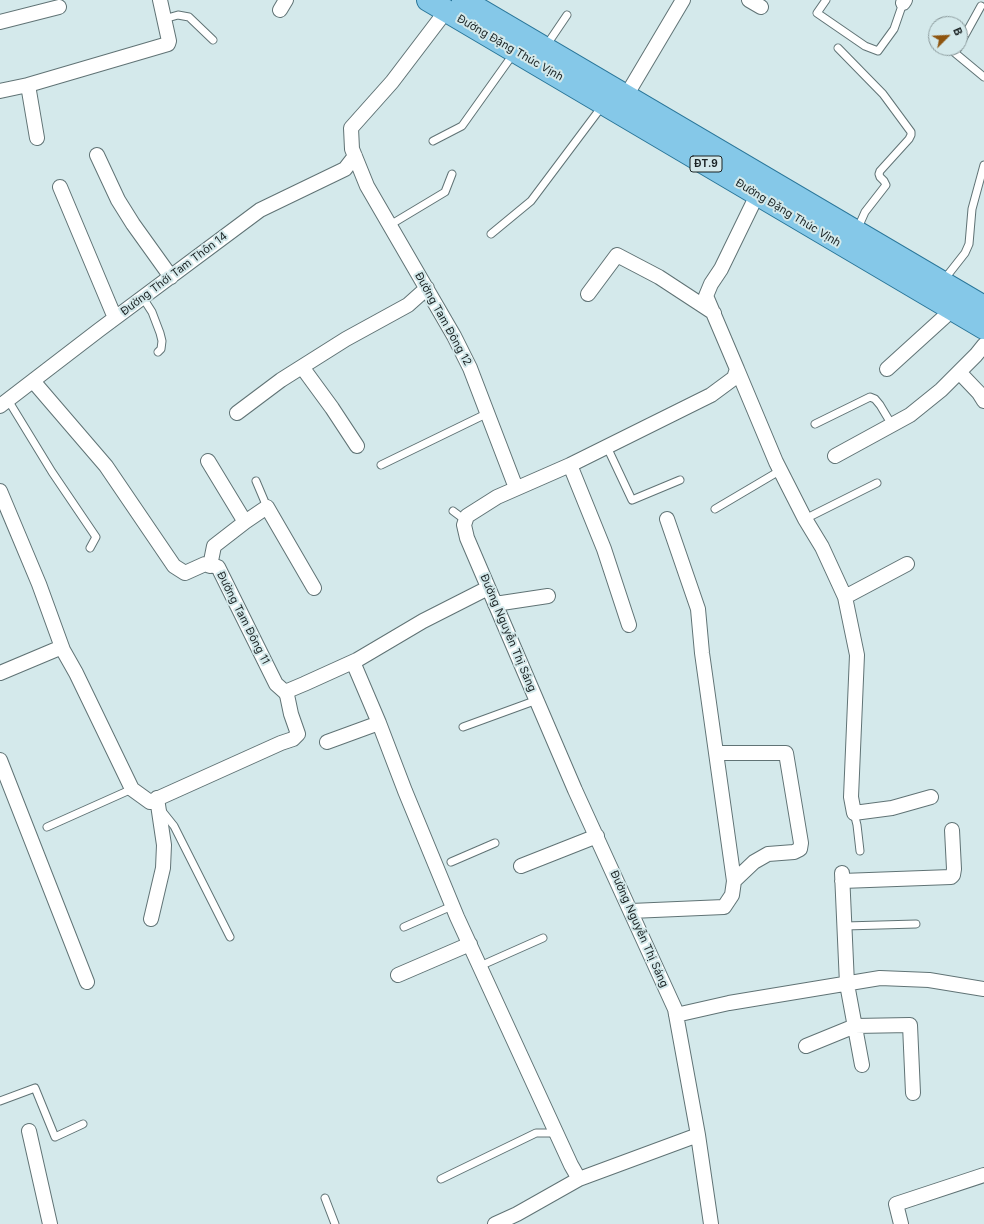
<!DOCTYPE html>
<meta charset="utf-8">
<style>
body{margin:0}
#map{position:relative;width:984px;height:1224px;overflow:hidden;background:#d4e9eb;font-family:Inter,sans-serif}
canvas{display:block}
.north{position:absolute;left:928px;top:16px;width:40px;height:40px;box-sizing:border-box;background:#d4e9eb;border:1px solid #8a999b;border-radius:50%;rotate:66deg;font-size:11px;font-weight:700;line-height:16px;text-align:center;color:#1a2223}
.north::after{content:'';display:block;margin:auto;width:14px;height:18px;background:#8e550f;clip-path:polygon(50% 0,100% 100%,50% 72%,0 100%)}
</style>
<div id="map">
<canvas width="984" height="1224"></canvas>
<div class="north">B</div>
</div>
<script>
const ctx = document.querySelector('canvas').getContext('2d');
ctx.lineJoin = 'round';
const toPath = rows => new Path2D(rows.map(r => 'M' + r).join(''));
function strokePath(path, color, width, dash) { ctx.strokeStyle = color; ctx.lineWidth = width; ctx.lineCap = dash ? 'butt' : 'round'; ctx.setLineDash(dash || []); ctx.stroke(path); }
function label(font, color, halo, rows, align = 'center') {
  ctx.font = font + ' Inter,sans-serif'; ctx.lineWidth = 4; ctx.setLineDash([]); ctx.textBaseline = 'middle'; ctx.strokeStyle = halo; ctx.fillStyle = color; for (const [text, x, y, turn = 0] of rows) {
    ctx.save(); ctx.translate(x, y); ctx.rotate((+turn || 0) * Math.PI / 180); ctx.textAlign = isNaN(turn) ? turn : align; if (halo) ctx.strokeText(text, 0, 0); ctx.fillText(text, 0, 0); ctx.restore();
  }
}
const lane = toPath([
 [826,0,817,13,865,46,878,51,894,29,903,3],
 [164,19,178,15,189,17,213,40],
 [960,44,981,6],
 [546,46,567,15],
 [838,48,883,94,911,132,911,135,909,139,880,171,879,174,880,177,884,181,886,185,865,212,857,230],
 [958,48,955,53,984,77],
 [433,141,462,126,514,53],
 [390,225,445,192,452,174],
 [491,234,531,201,603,105],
 [943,281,965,253,969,244,972,209,984,165],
 [143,298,152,312,160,333,162,341,161,349,158,352],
 [8,400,52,472,96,537,90,548],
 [815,424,870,397,875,399,880,405,892,425],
 [607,447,632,500,680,480],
 [381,465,488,413],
 [256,481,267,507],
 [715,509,781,470],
 [453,511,465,520],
 [805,519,877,483],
 [463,727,537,700],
 [162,811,174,826,230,937],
 [854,813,857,825,860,851],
 [47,827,132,789],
 [451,862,495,843],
 [845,926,916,924],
 [404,927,452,906],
 [480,966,543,938],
 [0,1101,35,1088,55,1137,83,1124],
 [441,1179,536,1133,556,1133],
 [325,1198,335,1224]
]);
const street = toPath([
 [749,0,761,7],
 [903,3,905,0],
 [280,10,286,0],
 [446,11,392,82,351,128,352,149,367,186,454,336,470,368,516,488],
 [0,22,59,7],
 [28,85,168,44,169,41,160,0],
 [0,91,28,85,37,138],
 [626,96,683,0],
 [97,155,118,200,133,224,171,277],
 [60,187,115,318],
 [588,294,617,255,659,277,714,313],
 [302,367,332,408,357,446],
 [737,369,776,462,805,519,822,547,845,597,857,655,851,797,854,813,892,808,931,797],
 [887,369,952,310],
 [959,372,979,393,984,401],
 [33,381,106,466,174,566,185,573,205,564,218,567,276,684,285,692,304,684,357,660,423,621,488,588],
 [0,406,99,330,260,210,345,169,355,156],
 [237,413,281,380,346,339,408,305,427,288],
 [835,456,910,415,941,390,976,355,984,345],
 [208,461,245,522],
 [570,465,604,549,629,625],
 [0,491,39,584,63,650,76,673,132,789,150,802,281,743,293,739,298,734,291,714,287,695,285,692],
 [210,566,214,546,245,522,267,507,314,588],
 [845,597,907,564],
 [495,604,548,596],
 [353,662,379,723,405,791,457,917,571,1165,579,1179,698,1135],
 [0,673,62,647],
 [327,742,379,723],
 [716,753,786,753,801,843,800,849,794,852,768,854,754,862,734,881],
 [0,760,87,982],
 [521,866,597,836],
 [842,873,847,984,862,1065],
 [842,881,951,877,953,875,954,869,952,830],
 [631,911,724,907,732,895,734,881,702,653,698,609,667,519],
 [151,919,163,868,164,845,157,798],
 [398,975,470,944],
 [676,1015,729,1003,880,978,929,980,984,989],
 [806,1046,855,1026,910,1025,913,1093],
 [29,1131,50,1224],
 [495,1224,517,1214,579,1179],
 [711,1224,698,1135,675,1009,575,790,467,538,464,525,467,516,497,497,570,465,711,395,734,378,737,369,706,296,711,284,721,269,757,195],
 [901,1224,896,1204,984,1175]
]);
const primary = toPath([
 [428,0,984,328],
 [463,0,984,307]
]);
const shields = [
 [706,164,32]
];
const shieldNames = [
 ["ĐT.9",706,164]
];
const streetNames = [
 ["Đường Đặng Thúc Vịnh",510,48,30],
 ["Đường Đặng Thúc Vịnh",788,213,31],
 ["Đường Thới Tam Thôn 14",174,274,-37],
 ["Đường Tam Đông 12",443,319,61],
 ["Đường Tam Đông 11",243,618,63],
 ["Đường Nguyễn Thị Sáng",508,633,67],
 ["Đường Nguyễn Thị Sáng",639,929,66]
];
strokePath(lane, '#607375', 9);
strokePath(street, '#607375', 16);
strokePath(primary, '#2a7699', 24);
strokePath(lane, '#fff', 7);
strokePath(street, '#fff', 14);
strokePath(primary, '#85c8e8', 22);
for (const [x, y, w] of shields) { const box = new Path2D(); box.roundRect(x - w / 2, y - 8, w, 16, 3); ctx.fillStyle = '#d4e9eb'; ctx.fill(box); strokePath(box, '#1a2223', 1); }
label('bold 10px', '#1a2223', null, shieldNames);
label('11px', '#1a2223', '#d4e9eb', streetNames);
</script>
